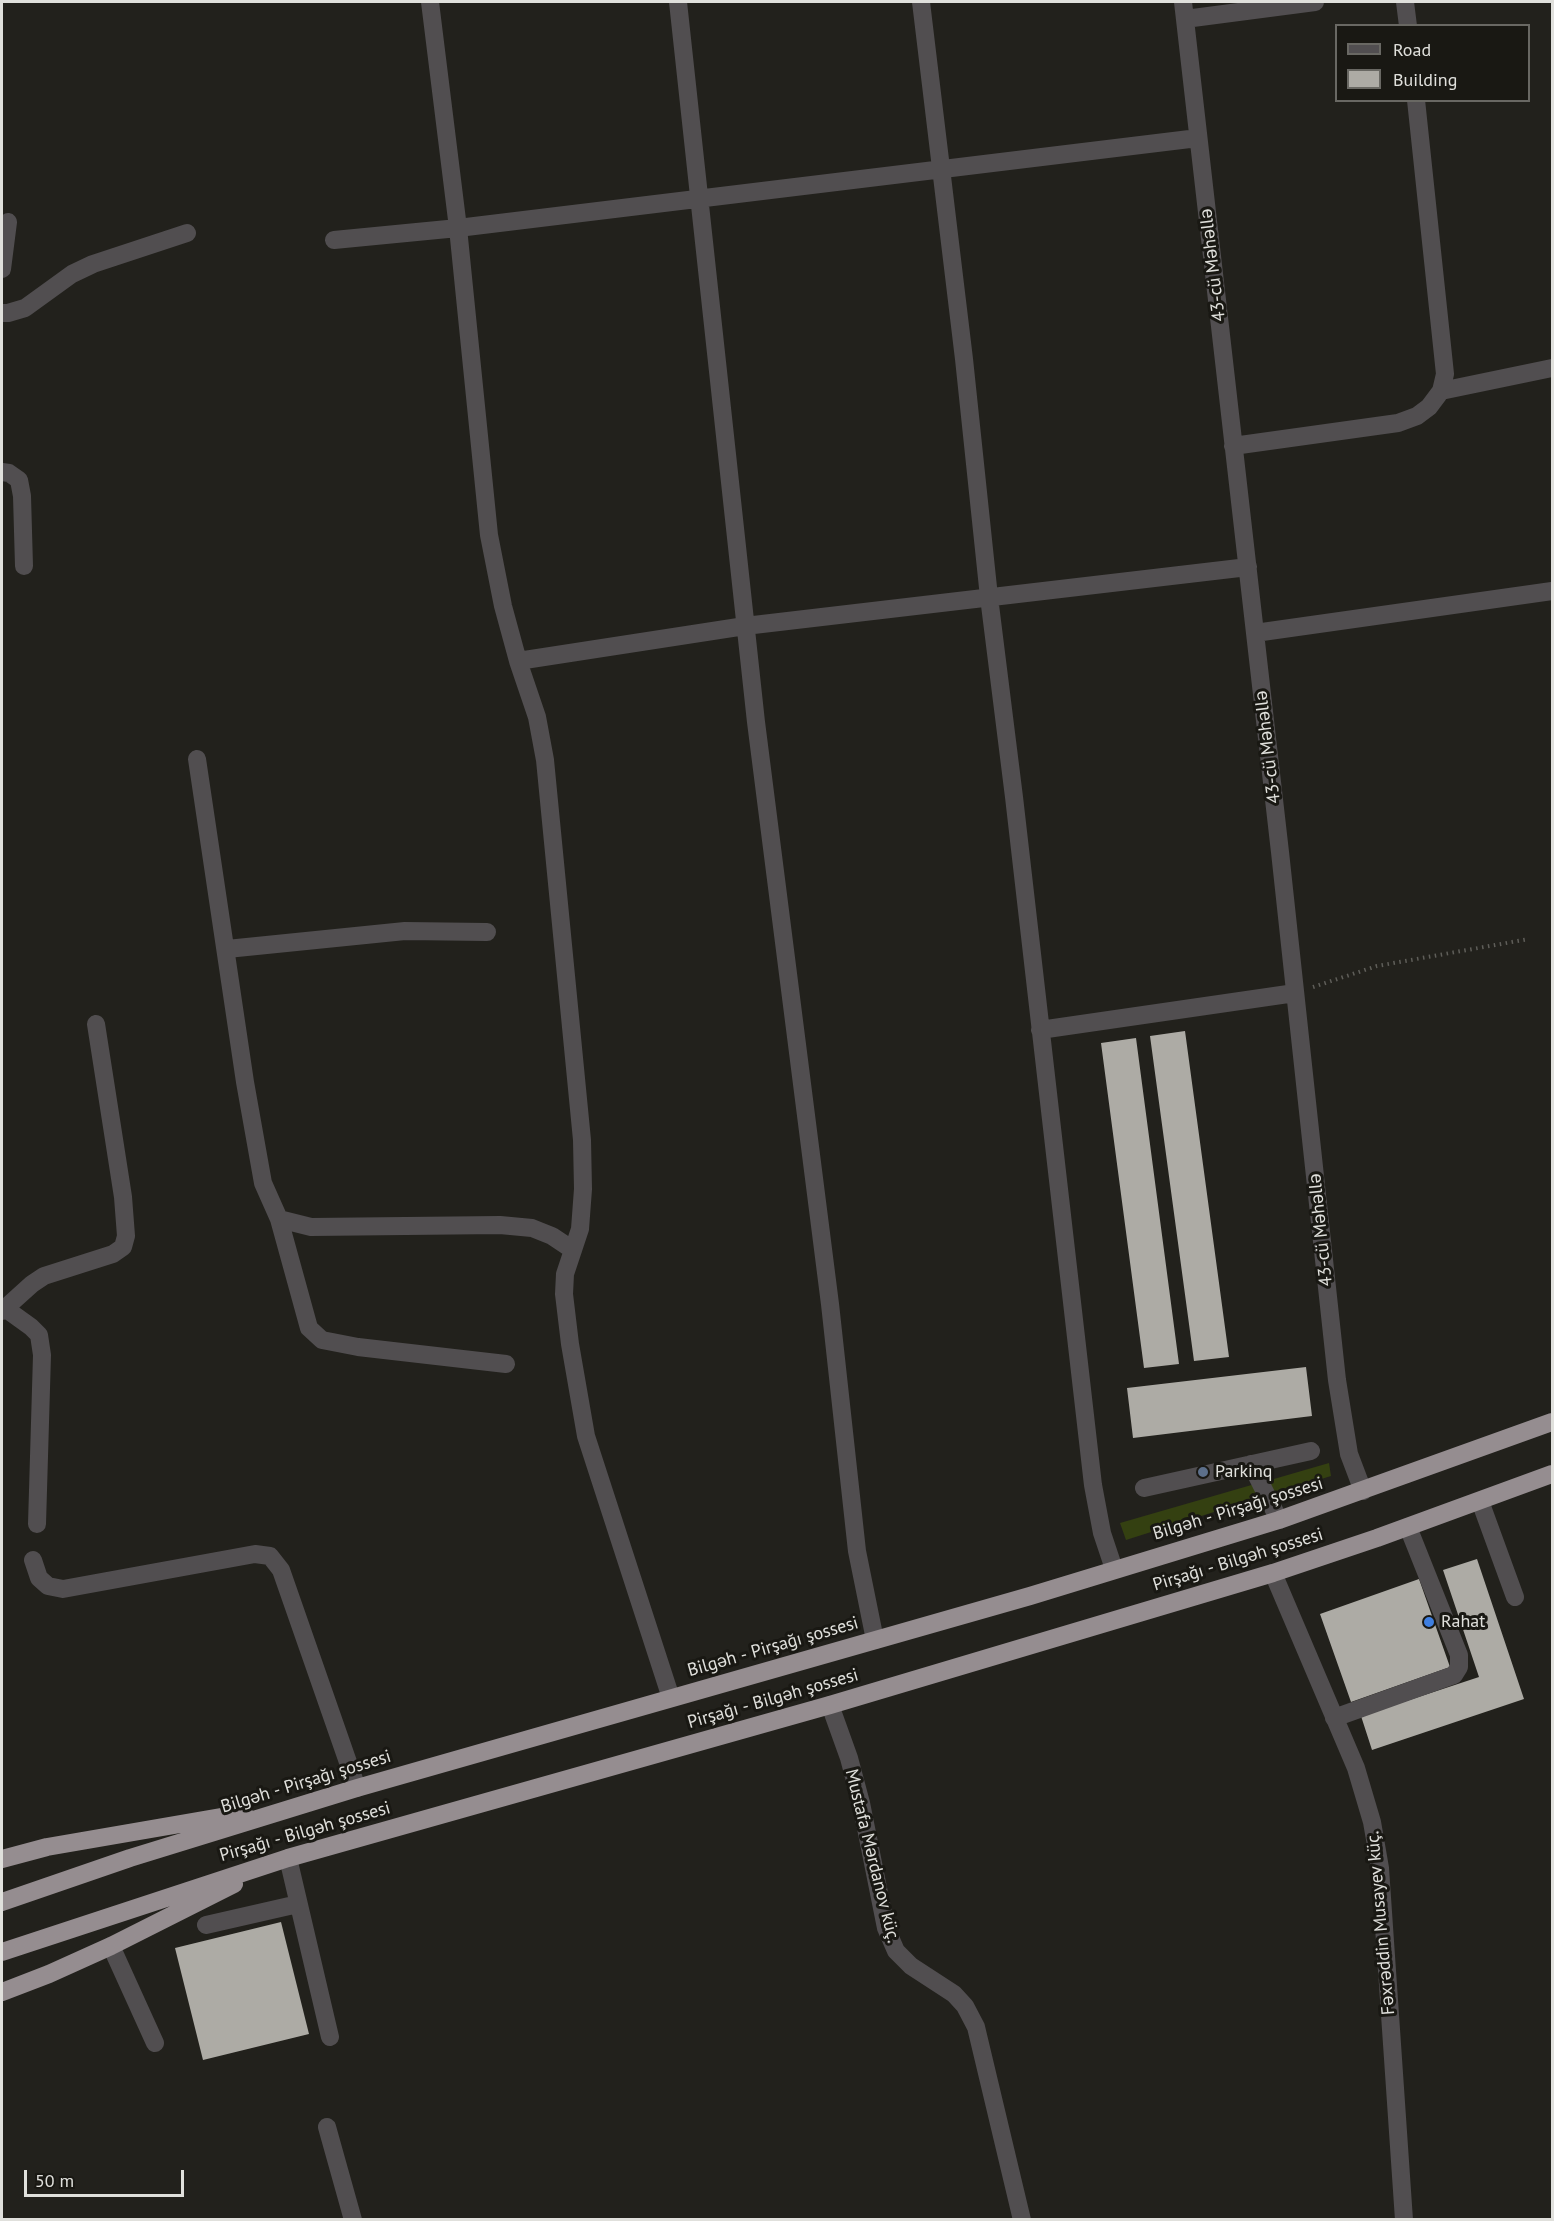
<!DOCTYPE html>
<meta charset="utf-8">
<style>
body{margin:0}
#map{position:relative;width:1554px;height:2221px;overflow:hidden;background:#22211c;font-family:"PT Sans",sans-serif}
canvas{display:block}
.frame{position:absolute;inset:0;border:3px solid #e0e0dc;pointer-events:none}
.legend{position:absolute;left:1335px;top:24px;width:195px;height:78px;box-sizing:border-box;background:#191813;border:2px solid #696863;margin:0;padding:8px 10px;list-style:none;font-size:18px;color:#e0e0dc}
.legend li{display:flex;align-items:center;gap:12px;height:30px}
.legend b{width:30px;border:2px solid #696863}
.scale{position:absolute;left:24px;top:2170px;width:160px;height:27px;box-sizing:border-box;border:3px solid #e0e0dc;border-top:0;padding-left:8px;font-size:18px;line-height:21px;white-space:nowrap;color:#e0e0dc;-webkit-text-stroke:4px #191813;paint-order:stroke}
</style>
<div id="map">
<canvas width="1554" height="2221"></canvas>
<div class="frame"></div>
<ul class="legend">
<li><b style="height:8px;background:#514e50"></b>Road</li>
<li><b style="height:16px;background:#adaba5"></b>Building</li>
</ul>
<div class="scale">50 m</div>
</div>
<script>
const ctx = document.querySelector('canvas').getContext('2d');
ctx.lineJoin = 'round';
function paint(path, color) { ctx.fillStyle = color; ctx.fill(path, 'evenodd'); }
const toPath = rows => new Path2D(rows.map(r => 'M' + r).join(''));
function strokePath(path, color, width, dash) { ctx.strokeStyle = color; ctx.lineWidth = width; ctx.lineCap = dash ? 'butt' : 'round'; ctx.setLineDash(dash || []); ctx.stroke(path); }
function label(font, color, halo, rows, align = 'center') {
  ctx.font = font + ' "PT Sans",sans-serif'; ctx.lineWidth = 6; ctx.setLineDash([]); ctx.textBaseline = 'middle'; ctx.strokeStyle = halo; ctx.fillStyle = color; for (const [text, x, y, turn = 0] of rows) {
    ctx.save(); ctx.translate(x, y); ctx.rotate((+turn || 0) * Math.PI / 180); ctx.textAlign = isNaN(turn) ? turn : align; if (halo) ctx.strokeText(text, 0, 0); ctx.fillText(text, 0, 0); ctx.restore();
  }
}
const green = toPath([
 [1329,1463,1331,1476,1273,1494,1267,1481],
 [1255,1484,1261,1497,1126,1540,1120,1523]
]);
const building = toPath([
 [1185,1031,1229,1357,1194,1361,1150,1036],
 [1136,1038,1179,1364,1144,1368,1101,1043],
 [1306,1367,1312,1416,1133,1438,1127,1388],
 [1477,1559,1524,1699,1372,1750,1361,1716,1479,1677,1443,1570],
 [1419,1579,1450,1667,1351,1702,1320,1614],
 [281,1922,309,2034,203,2060,175,1948]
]);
const path = toPath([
 [1313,987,1377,966,1529,939]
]);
const minor = toPath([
 [430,2,458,228,489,535,503,606,518,661,537,717,545,760,582,1140,583,1189,580,1229,565,1274,564,1294,570,1344,586,1436,671,1698],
 [678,2,756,722,830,1304,857,1551,875,1640],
 [921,2,964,359,989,597,1014,797,1093,1485,1102,1533,1114,1569],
 [1183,2,1280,852,1337,1380,1349,1454,1363,1491],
 [1405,2,1408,26],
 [1185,19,1315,2],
 [334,240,458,228,1198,138],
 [2,269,8,222],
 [2,313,8,313,25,308,72,274,93,264,187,233],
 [1441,391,1552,368],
 [1233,446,1398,423,1417,416,1429,407,1441,391,1445,374,1416,100],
 [2,472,9,473,19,480,22,496,24,566],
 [1255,633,1552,591],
 [518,661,745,626,1248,567],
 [197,759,245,1082,263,1183,279,1219,311,1227,500,1225,532,1228,552,1236,573,1250],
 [227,949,405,931,487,932],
 [1040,1030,1295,993],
 [279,1219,309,1328,322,1340,358,1347,506,1364],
 [6,1309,31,1327,39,1335,42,1355,37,1524],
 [2,1311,32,1284,44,1276,113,1254,123,1247,126,1236,123,1197,96,1024],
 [1251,1464,1279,1520],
 [1144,1488,1311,1451],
 [1480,1501,1515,1597],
 [33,1560,39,1578,48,1586,63,1589,255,1554,270,1556,281,1570,357,1788],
 [1273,1573,1356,1768,1372,1822,1380,1868,1404,2220],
 [830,1705,849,1758,861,1803,886,1928,896,1951,911,1966,954,1994,965,2006,976,2027,1022,2220],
 [1334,1718,1454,1675,1459,1667,1459,1655,1408,1527],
 [288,1858,330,2037],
 [206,1925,298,1904],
 [111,1946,155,2043],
 [327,2127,353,2220]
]);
const highway = toPath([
 [2,1859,47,1847,244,1813],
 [2,1902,130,1858,357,1788,1030,1596,1279,1520,1552,1422],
 [2,1952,288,1858,830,1705,1273,1573,1377,1538,1552,1474],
 [2,1992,49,1974,111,1946,234,1884]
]);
const markers = [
 [1203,1472,6,"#5c6f8a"],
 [1429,1622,6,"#3f7fe0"]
];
const streetNames = [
 ["43-cü Məhəllə",1213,265,-97],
 ["43-cü Məhəllə",1268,747,-97],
 ["43-cü Məhəllə",1321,1230,-96],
 ["Bilgəh - Pirşağı şossesi",1238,1509,-17],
 ["Pirşağı - Bilgəh şossesi",1238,1560,-17],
 ["Bilgəh - Pirşağı şossesi",773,1647,-16],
 ["Pirşağı - Bilgəh şossesi",773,1699,-16],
 ["Bilgəh - Pirşağı şossesi",306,1782,-17],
 ["Pirşağı - Bilgəh şossesi",305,1832,-16],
 ["Mustafa Mərdanov küç.",872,1856,76],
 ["Fəxrəddin Musayev küç.",1381,1923,-95]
];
const poiNames = [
 ["Parkinq",1215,1472],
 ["Rahat",1441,1622]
];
paint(green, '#344011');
paint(building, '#adaba5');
strokePath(path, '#5f5e59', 4, [1.5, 4.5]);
strokePath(minor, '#514e50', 18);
strokePath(highway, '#958d90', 18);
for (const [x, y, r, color] of markers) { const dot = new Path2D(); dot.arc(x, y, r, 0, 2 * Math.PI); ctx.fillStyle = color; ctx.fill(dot); strokePath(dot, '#191813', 2); }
label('18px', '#e0e0dc', '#191813', streetNames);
label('18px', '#e0e0dc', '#191813', poiNames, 'left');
</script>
